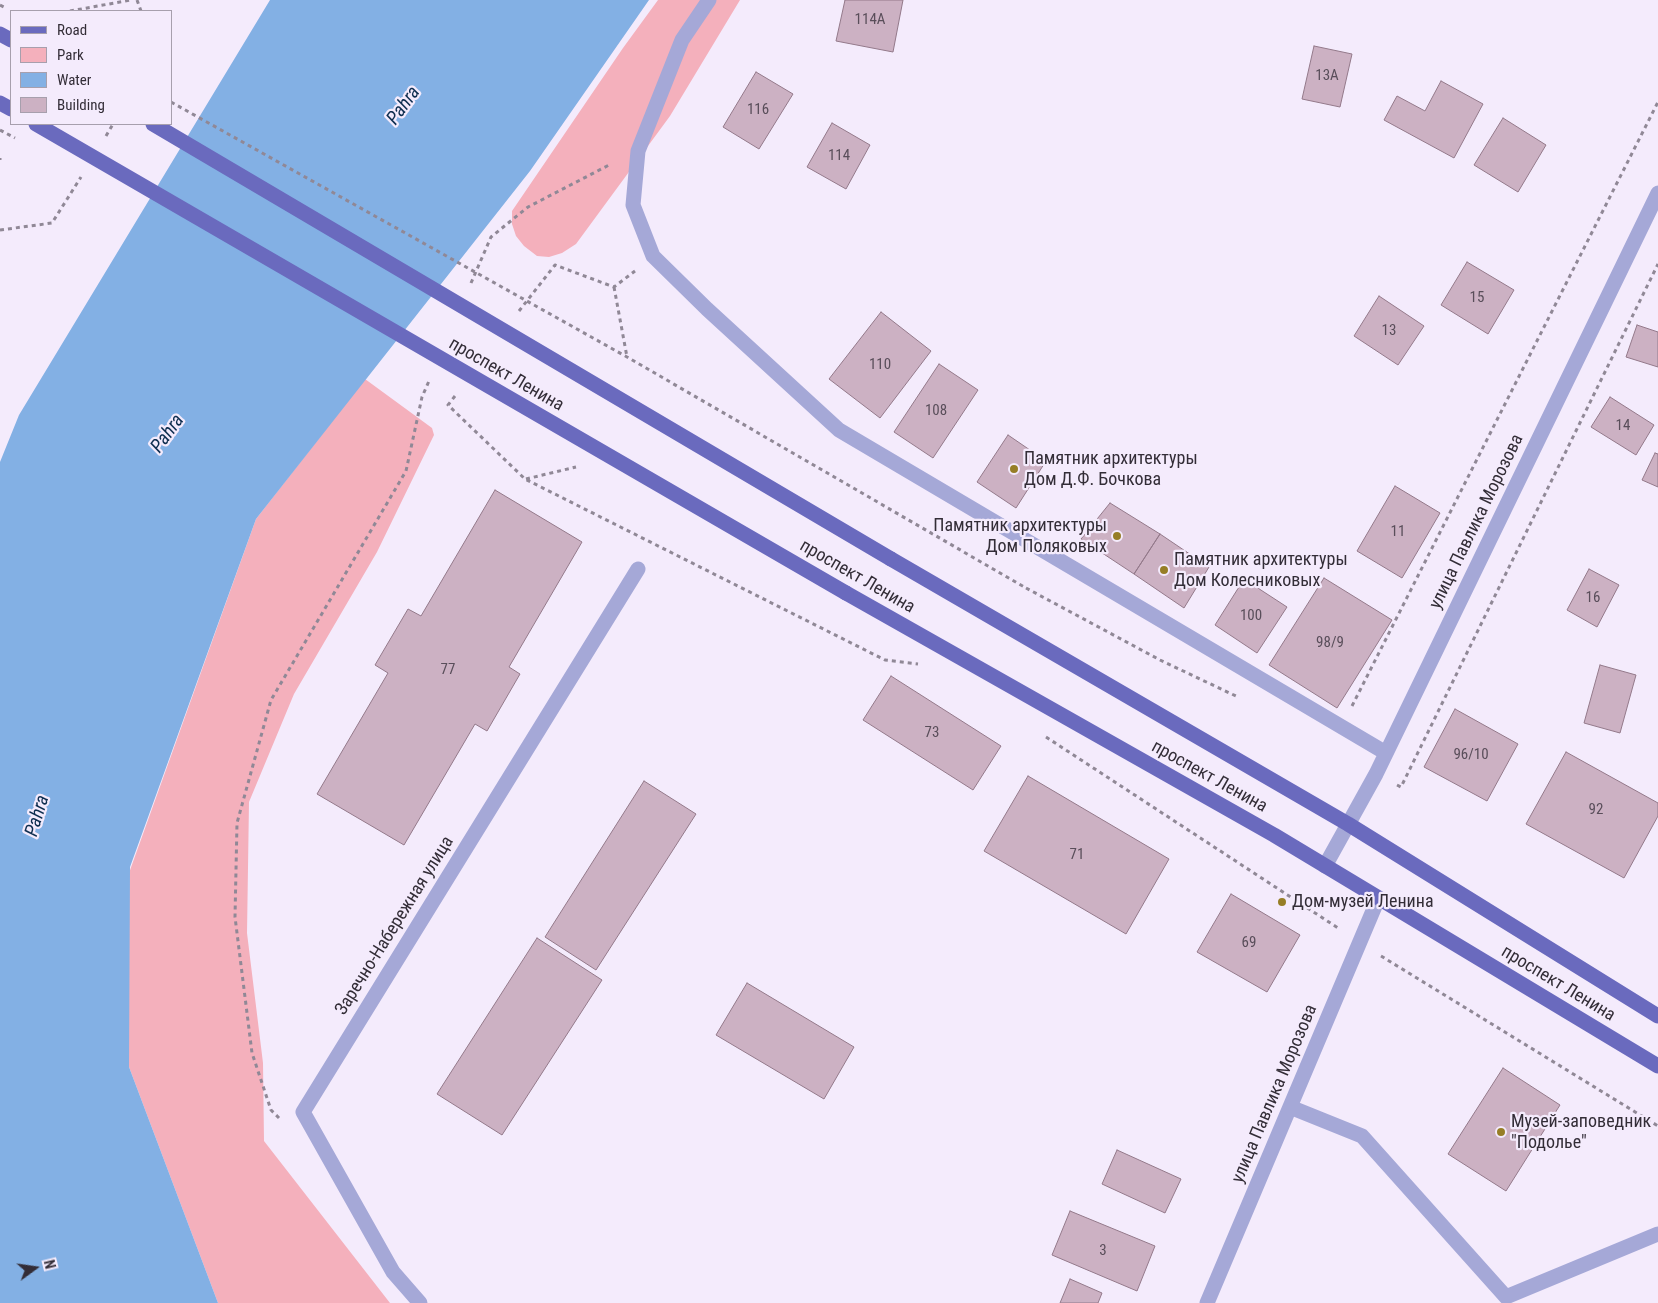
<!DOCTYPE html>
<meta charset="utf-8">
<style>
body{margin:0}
#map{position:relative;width:1658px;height:1303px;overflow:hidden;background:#f4ebfc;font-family:"Roboto Condensed",sans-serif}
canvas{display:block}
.legend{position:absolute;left:10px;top:10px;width:162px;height:115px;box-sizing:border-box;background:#f4ebfc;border:1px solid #a79fad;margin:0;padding:6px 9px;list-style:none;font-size:15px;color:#332d37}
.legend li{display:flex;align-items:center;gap:10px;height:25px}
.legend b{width:25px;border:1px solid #a79fad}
.north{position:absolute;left:10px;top:1243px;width:50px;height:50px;-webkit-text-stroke:4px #f4ebfc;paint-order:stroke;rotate:76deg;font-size:14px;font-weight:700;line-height:20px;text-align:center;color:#332d37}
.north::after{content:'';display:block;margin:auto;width:18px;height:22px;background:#332d37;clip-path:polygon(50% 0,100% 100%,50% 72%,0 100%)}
</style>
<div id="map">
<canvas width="1658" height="1303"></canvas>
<ul class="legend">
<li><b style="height:6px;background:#6a6abe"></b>Road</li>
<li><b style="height:14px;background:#f4b0bc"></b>Park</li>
<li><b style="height:14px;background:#83b0e4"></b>Water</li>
<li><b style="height:14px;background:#ccb1c3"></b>Building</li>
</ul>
<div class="north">N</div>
</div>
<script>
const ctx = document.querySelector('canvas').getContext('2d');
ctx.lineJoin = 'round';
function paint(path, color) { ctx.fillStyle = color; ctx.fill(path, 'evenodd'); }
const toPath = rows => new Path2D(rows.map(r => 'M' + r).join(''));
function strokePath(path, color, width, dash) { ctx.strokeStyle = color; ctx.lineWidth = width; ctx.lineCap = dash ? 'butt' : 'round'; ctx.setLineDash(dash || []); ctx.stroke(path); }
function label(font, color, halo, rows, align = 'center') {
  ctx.font = font + ' "Roboto Condensed",sans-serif'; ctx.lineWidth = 4.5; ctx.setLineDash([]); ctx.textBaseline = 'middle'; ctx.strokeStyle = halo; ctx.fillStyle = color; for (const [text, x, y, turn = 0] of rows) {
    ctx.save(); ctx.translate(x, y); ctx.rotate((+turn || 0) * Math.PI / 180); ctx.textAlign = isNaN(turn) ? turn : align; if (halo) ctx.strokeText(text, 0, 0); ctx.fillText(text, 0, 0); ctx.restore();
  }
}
const green = toPath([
 [658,0,740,0,670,116,576,244,562,253,549,257,537,256,524,246,516,236,512,224,512,211,623,48],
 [365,379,432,428,434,435,377,552,294,694,249,802,247,933,263,1063,264,1141,390,1303,218,1303,129,1067,129,873,256,519]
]);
const water = toPath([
 [270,0,649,0,530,171,256,519,130,867,129,1067,218,1303,0,1303,0,462,19,415]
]);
const building = toPath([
 [845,0,903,0,893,52,836,41,845,0],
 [1314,46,1352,54,1340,107,1302,99,1314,46],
 [756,72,793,94,759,149,723,127,756,72],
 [1441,81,1483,104,1454,158,1384,120,1397,96,1425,111,1441,81],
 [1503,118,1546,145,1518,192,1474,165,1503,118],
 [832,123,870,145,846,189,807,167,832,123],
 [1467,262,1514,290,1488,334,1441,305,1467,262],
 [1379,296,1424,326,1398,365,1354,336,1379,296],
 [881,312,931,351,880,418,829,379,881,312],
 [1637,325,1658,332,1658,367,1626,357,1637,325],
 [939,364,978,390,933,458,894,432,939,364],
 [1610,397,1654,425,1636,455,1591,427,1610,397],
 [1008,435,1046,461,1016,508,977,482,1008,435],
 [1655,453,1658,454,1658,487,1642,480,1655,453],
 [1395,486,1440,513,1402,578,1357,551,1395,486],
 [495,490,582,542,509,667,520,674,487,731,475,724,404,845,317,794,388,673,375,665,408,609,421,616,495,490],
 [1110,503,1160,534,1134,574,1081,539,1110,503],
 [1160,534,1209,567,1184,608,1134,574,1160,534],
 [1589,569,1619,585,1597,627,1567,610,1589,569],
 [1324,578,1392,620,1337,708,1269,665,1324,578],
 [1244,579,1287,607,1257,653,1215,625,1244,579],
 [1600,665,1636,675,1620,733,1584,723,1600,665],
 [891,676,1001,746,973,790,863,720,891,676],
 [1455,709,1518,744,1487,801,1424,767,1455,709],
 [1566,752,1658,803,1658,816,1624,878,1526,824,1566,752],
 [1028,776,1169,859,1126,934,984,851,1028,776],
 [644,781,696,814,596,970,545,937,644,781],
 [1231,894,1300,935,1267,992,1197,952,1231,894],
 [537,938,602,980,502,1135,437,1094,537,938],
 [747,983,854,1047,824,1099,716,1035,747,983],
 [1503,1068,1560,1105,1506,1191,1448,1154,1503,1068],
 [1117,1150,1181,1179,1165,1213,1102,1184,1117,1150],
 [1070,1211,1155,1246,1137,1291,1052,1255,1070,1211],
 [1070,1279,1102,1293,1098,1303,1060,1303,1070,1279]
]);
const path = toPath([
 [137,0,141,11],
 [0,5,6,8],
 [70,11,131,0],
 [106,136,113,124],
 [0,158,0,160],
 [0,230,52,223,81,177],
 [471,283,491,237,528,207,611,164],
 [614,287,627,357],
 [519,311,555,265,614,287,635,271],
 [455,396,448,405,525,479,885,660,918,664],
 [526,479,576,467],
 [1026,588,1160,660,1238,697],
 [1352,706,1658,102],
 [1046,737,1338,928],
 [1397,785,1401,787,1658,264],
 [1381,956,1658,1126],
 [279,1118,271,1110,252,1053,235,917,237,823,271,700,406,471,422,397,429,381]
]);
const minor = toPath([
 [709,0,682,40,638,151,633,205,653,256,707,309,839,430,1386,753],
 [1325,866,1376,774,1658,193],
 [1290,1107,1362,1136,1506,1297,1658,1234],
 [420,1303,393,1272,303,1112,638,569],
 [1207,1303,1378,899]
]);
const major = toPath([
 [0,34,11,40],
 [0,103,11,109],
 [891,559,1348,824,1658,1016],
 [846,593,1274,835,1658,1066]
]);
const pathBridge = toPath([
 [171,102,627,357,1026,588],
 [0,130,15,138]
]);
const majorBridge = toPath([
 [36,124,846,593],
 [153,124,891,559]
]);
const markers = [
 [1014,469,5,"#967e26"],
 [1117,536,5,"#967e26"],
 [1164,570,5,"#967e26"],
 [1282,902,5,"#967e26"],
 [1501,1132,5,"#967e26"]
];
const numberNames = [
 ["114А",870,20],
 ["13А",1327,76],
 ["116",758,110],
 ["114",839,156],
 ["15",1477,298],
 ["13",1389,331],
 ["110",880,365],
 ["108",936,411],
 ["14",1623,426],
 ["11",1398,532],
 ["16",1593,598],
 ["100",1251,616],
 ["98/9",1330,643],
 ["77",448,670],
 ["73",932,733],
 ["96/10",1471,755],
 ["92",1596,810],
 ["71",1077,855],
 ["69",1249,943],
 ["3",1103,1251]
];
const streetNames = [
 ["проспект Ленина",506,375,30],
 ["улица Павлика Морозова",1477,522,-64],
 ["проспект Ленина",857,577,30],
 ["проспект Ленина",1209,777,29],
 ["Заречно-Набережная улица",395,926,-58],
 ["проспект Ленина",1558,984,31],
 ["улица Павлика Морозова",1275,1094,-67]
];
const poiNames = [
 ["Памятник архитектуры",1024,459],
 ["Дом Д.Ф. Бочкова",1024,480],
 ["Памятник архитектуры",1107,526,"right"],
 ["Дом Поляковых",1107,547,"right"],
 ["Памятник архитектуры",1174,560],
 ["Дом Колесниковых",1174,581],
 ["Дом-музей Ленина",1292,902],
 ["Музей-заповедник",1511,1122],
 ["\"Подолье\"",1511,1143]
];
const waterNames = [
 ["Pahra",404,106,-54],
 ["Pahra",168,434,-54],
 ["Pahra",38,816,-73]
];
paint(green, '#f4b0bc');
paint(water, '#83b0e4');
paint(building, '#ccb1c3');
strokePath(building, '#93798a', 1);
strokePath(path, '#908896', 3, [4, 4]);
strokePath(minor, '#a5a8d7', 15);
strokePath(major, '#6a6abe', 15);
strokePath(pathBridge, '#908896', 3, [4, 4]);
strokePath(majorBridge, '#6a6abe', 15);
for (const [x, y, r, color] of markers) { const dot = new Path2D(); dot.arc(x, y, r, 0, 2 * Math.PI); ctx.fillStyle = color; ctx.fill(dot); strokePath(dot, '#f4ebfc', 2); }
label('15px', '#594e5a', null, numberNames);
label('18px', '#332d37', '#f4ebfc', streetNames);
label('18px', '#332d37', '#f4ebfc', poiNames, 'left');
label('italic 19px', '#0d2d4f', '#f4ebfc', waterNames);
</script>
